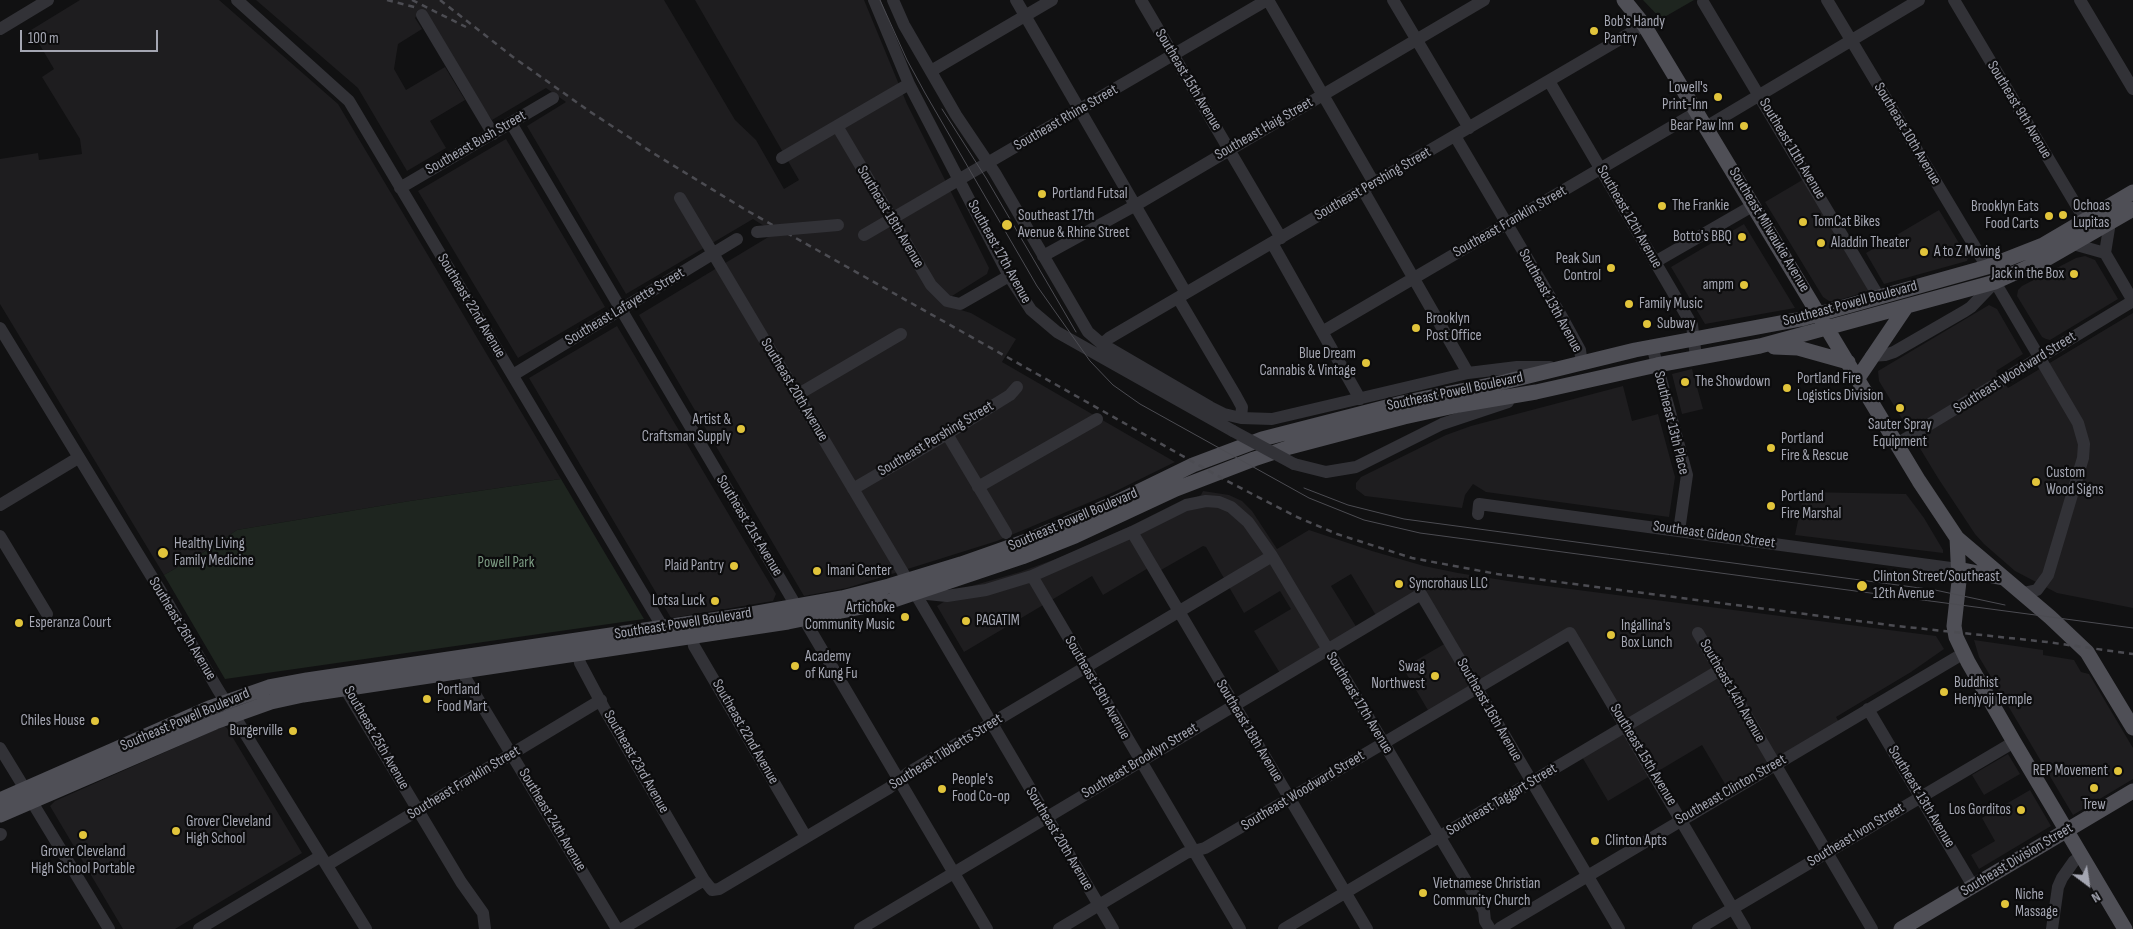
<!DOCTYPE html>
<style>
body{margin:0}
#map{position:relative;width:2133px;height:929px;overflow:hidden;background:#111112;font-family:"Sofia Sans Condensed",sans-serif}
canvas{display:block}
.north{position:absolute;left:2063px;top:859px;width:50px;height:50px;-webkit-text-stroke:4px #0c0c0d;paint-order:stroke;rotate:149deg;font-size:14px;font-weight:700;line-height:20px;text-align:center;color:#a4a6b2}
.north::after{content:'';display:block;margin:auto;width:18px;height:22px;background:#a4a6b2;clip-path:polygon(50% 0,100% 100%,50% 72%,0 100%)}
.scale{position:absolute;left:20px;top:30px;width:138px;height:22px;box-sizing:border-box;border:2px solid #a4a6b2;border-top:0;padding-left:6px;font-size:15px;line-height:18px;white-space:nowrap;color:#a4a6b2;-webkit-text-stroke:4px #0c0c0d;paint-order:stroke}
</style>
<div id="map">
<canvas width="2133" height="929"></canvas>
<div class="north">N</div>
<div class="scale">100 m</div>
</div>
<script>
const ctx = document.querySelector('canvas').getContext('2d');
ctx.lineJoin = 'round';
function paint(path, color) { ctx.fillStyle = color; ctx.fill(path, 'evenodd'); }
const toPath = rows => new Path2D(rows.map(r => 'M' + r).join(''));
function strokePath(path, color, width, dash) { ctx.strokeStyle = color; ctx.lineWidth = width; ctx.lineCap = dash ? 'butt' : 'round'; ctx.setLineDash(dash || []); ctx.stroke(path); }
function label(font, color, halo, rows, align = 'center') {
  ctx.font = font + ' "Sofia Sans Condensed",sans-serif'; ctx.lineWidth = 4.5; ctx.setLineDash([]); ctx.textBaseline = 'middle'; ctx.strokeStyle = halo; ctx.fillStyle = color; for (const [text, x, y, turn = 0] of rows) {
    ctx.save(); ctx.translate(x, y); ctx.rotate((+turn || 0) * Math.PI / 180); ctx.textAlign = isNaN(turn) ? turn : align; if (halo) ctx.strokeText(text, 0, 0); ctx.fillText(text, 0, 0); ctx.restore();
  }
}
const built = toPath([
 [80,0,219,0,338,104,561,479,410,501,237,530,204,552,164,575,0,304,0,159,38,153,39,160,82,154,80,139,42,77,54,69,31,30],
 [256,0,664,0,735,120,756,140,784,189,799,180,695,0,864,0,907,104,989,268,987,274,944,301,951,307,971,313,1016,339,1002,362,1175,462,1114,492,997,541,847,588,804,596,639,315,775,233,753,219,626,294,527,126,566,102,546,88,492,120,417,15,415,18,422,29,398,44,394,69,406,90,445,67,465,100,430,121,446,148,407,171,358,88],
 [506,139,605,307,518,358,418,191],
 [1804,179,1869,291,1835,301,1829,301,1823,297,1765,202],
 [1939,210,1968,258,1967,261,1884,284,1866,253],
 [1744,224,1795,308,1705,324,1671,267],
 [2085,256,2095,260,2118,299,2050,340,2046,339,2042,337,2017,296,2018,290,2022,286,2076,258],
 [1989,305,1997,309,2023,354,1996,371,2008,388,2133,313,2133,608,2057,593,2015,571,1984,544,1975,534,1938,478,1879,381,1878,371],
 [617,326,776,594,773,601,671,618,529,378],
 [1692,369,1703,409,1682,414,1672,374],
 [1623,386,1632,421,1658,414,1675,477,1669,517,1486,492,1473,484,1465,495,1462,508,1365,496,1356,489,1356,483,1361,477,1446,435,1471,426],
 [1203,491,1229,495,1242,501,1252,511,1277,549,1309,530,1372,551,1424,566,1458,573,1508,581,1936,636,1944,649,1911,672,1836,717,1840,724,1728,789,1702,745,1608,801,1578,750,1621,725,1569,637,1432,717,1403,668,1446,643,1420,598,1380,622,1351,574,1331,586,1360,633,1283,678,1254,631,1291,609,1280,591,1244,613,1206,547,1203,546,1154,574,1150,567,1103,595,1092,576,964,652,937,606,968,587,1020,572,1061,557,1201,495],
 [1804,492,1906,494,1924,518,1943,550,1943,553,1795,535],
 [1974,640,2043,650,2043,655,2074,660,2081,672,2089,674,2133,748,2133,779,2073,815,1979,657],
 [224,726,227,728,302,853,175,929,123,929,50,806,55,801],
 [2008,754,2020,774,1984,795,1972,775],
 [2030,790,2051,826,1979,869,1971,855,1995,841,1982,818]
]);
const green = toPath([
 [1643,0,1694,0,1661,19],
 [561,479,644,619,225,679,164,575,204,552,237,530,410,501]
]);
const minor = toPath([
 [237,0,349,101,659,621,662,637],
 [874,0,909,84,1009,276,1031,310,1057,332,1233,431],
 [893,0,904,25,956,115,995,173,1088,332,1102,344,1210,407,1224,414,1241,418,1272,419,1468,373,1517,367,1550,367],
 [1016,0,1186,293],
 [1141,0,1281,238],
 [1268,0,1374,183],
 [1393,0,1469,128],
 [1827,0,1987,267],
 [1954,0,2085,220],
 [2080,0,2133,89],
 [1703,2,1879,297],
 [422,15,493,134],
 [0,29,48,0],
 [931,71,1052,0],
 [1549,81,1692,325,1696,357],
 [511,123,987,929],
 [837,126,931,285,947,301,960,304,1009,276],
 [1706,127,1919,0],
 [1455,136,1562,317,1580,350,1582,364],
 [782,158,909,84],
 [400,188,553,98],
 [1363,190,1468,373],
 [680,198,908,581],
 [864,235,1267,0],
 [1272,243,1360,399],
 [2073,244,2105,253],
 [2105,253,2133,301],
 [2105,253,2110,222],
 [1043,256,1136,205,1484,0],
 [1655,262,1754,205],
 [1178,298,1236,396,1242,407,1241,418],
 [0,328,166,600,217,688,366,929],
 [1322,332,1697,112],
 [1102,344,1109,338,1644,25],
 [1652,346,1687,475,1679,531],
 [1871,356,1885,355,1894,352,1965,311,1971,307,1995,282,2078,423,2084,444,2083,458,2048,575,2037,590,2023,593],
 [513,375,737,239],
 [797,395,901,334],
 [947,434,1006,533],
 [1897,444,2133,301],
 [1294,464,1326,472,1356,467,1442,424,1508,402],
 [978,487,1097,419],
 [853,489,947,434,1010,395,1017,387],
 [0,505,78,458],
 [1478,514,1479,504,1958,569],
 [1132,532,1367,929],
 [0,536,47,614],
 [1032,576,1240,929],
 [915,593,1113,929],
 [917,593,947,596,986,590,1032,576,1132,532,1186,505,1206,501,1219,502,1231,507,1248,522,1272,556,1484,911,1485,921,1490,929],
 [691,628,694,646,806,837],
 [1698,633,1872,929],
 [577,646,580,663,605,710,704,880,712,890,719,889,889,788,908,773,1272,556],
 [462,661,466,679,617,929],
 [344,681,349,695,461,882,483,913,485,929],
 [1868,709,1973,886],
 [0,748,25,789],
 [32,802,109,929],
 [0,835,1,834],
 [327,865,601,700],
 [1500,928,1964,653],
 [199,929,321,856],
 [622,929,704,880],
 [860,929,1421,594,1619,929],
 [1059,929,1186,853,1205,848,1289,799,1570,633,1745,929],
 [1284,929,1720,670],
 [1698,929,2014,742],
 [2052,929,2058,887,2062,878,2074,861,2082,856]
]);
const major = toPath([
 [1624,0,1644,25,1919,481,1957,538,2050,617,2087,652,2133,728],
 [1774,347,1798,348,1848,362],
 [1858,378,1906,307],
 [1957,538,1959,581,1954,626,1956,637,1968,662,2014,742,2125,929],
 [1958,569,2003,578],
 [0,800,209,708,269,687,307,680,746,615,842,598,889,586,961,564,1032,539,1115,503,1193,465,1262,439,1402,403,1504,382,1635,350,1801,319,1987,267,2043,245,2133,192],
 [0,815,215,722,271,702,303,695,788,622,891,601,1022,557,1075,536,1176,489,1254,459,1290,447,1404,417,1459,405,1536,392,1657,365,1760,346,1995,282,2048,258,2133,209],
 [1901,929,2133,791]
]);
const tram = toPath([
 [880,0,907,60,925,93,1037,286,1090,361,1113,385,1140,404,1309,498,1364,520,1420,533,2133,628],
 [942,109,986,178,1076,332],
 [1304,488,1348,505,1404,519,1935,590,2005,605]
]);
const rail = toPath([
 [387,0,418,8],
 [412,0,466,27],
 [440,0,513,57,589,111,653,153,746,210,1227,481,1297,517,1337,534,1412,558,1497,574,1897,626,2047,642,2133,654]
]);
const minorBridge = toPath([
 [757,232,838,225],
 [1233,431,1294,464]
]);
const markers = [
 [1594,31,5,"#e1c43b"],
 [1718,97,5,"#e1c43b"],
 [1744,126,5,"#e1c43b"],
 [1042,194,5,"#e1c43b"],
 [1662,206,5,"#e1c43b"],
 [2063,215,5,"#e1c43b"],
 [2049,216,5,"#e1c43b"],
 [1803,222,5,"#e1c43b"],
 [1007,225,6,"#e1c43b"],
 [1742,237,5,"#e1c43b"],
 [1821,243,5,"#e1c43b"],
 [1924,252,5,"#e1c43b"],
 [1611,268,5,"#e1c43b"],
 [2074,274,5,"#e1c43b"],
 [1744,285,5,"#e1c43b"],
 [1629,304,5,"#e1c43b"],
 [1647,324,5,"#e1c43b"],
 [1416,328,5,"#e1c43b"],
 [1366,363,5,"#e1c43b"],
 [1685,382,5,"#e1c43b"],
 [1787,388,5,"#e1c43b"],
 [1900,408,5,"#e1c43b"],
 [741,429,5,"#e1c43b"],
 [1771,448,5,"#e1c43b"],
 [2036,482,5,"#e1c43b"],
 [1771,506,5,"#e1c43b"],
 [163,553,6,"#e1c43b"],
 [734,566,5,"#e1c43b"],
 [817,571,5,"#e1c43b"],
 [1399,584,5,"#e1c43b"],
 [1862,586,6,"#e1c43b"],
 [715,601,5,"#e1c43b"],
 [905,617,5,"#e1c43b"],
 [966,621,5,"#e1c43b"],
 [19,623,5,"#e1c43b"],
 [1611,635,5,"#e1c43b"],
 [795,666,5,"#e1c43b"],
 [1435,676,5,"#e1c43b"],
 [1944,692,5,"#e1c43b"],
 [427,699,5,"#e1c43b"],
 [95,721,5,"#e1c43b"],
 [293,731,5,"#e1c43b"],
 [2118,771,5,"#e1c43b"],
 [2094,788,5,"#e1c43b"],
 [942,789,5,"#e1c43b"],
 [2021,810,5,"#e1c43b"],
 [176,831,5,"#e1c43b"],
 [83,835,5,"#e1c43b"],
 [1595,841,5,"#e1c43b"],
 [1423,893,5,"#e1c43b"],
 [2005,904,5,"#e1c43b"]
];
const poiNames = [
 ["Bob's Handy",1604,22],
 ["Pantry",1604,39],
 ["Lowell's",1708,88,"right"],
 ["Print-Inn",1708,105,"right"],
 ["Bear Paw Inn",1734,126,"right"],
 ["Portland Futsal",1052,194],
 ["The Frankie",1672,206],
 ["Ochoas",2073,206],
 ["Lupitas",2073,223],
 ["Brooklyn Eats",2039,207,"right"],
 ["Food Carts",2039,224,"right"],
 ["Southeast 17th",1018,216],
 ["Avenue & Rhine Street",1018,233],
 ["TomCat Bikes",1813,222],
 ["Botto's BBQ",1732,237,"right"],
 ["Aladdin Theater",1831,243],
 ["A to Z Moving",1934,252],
 ["Peak Sun",1601,259,"right"],
 ["Control",1601,276,"right"],
 ["Jack in the Box",2064,274,"right"],
 ["ampm",1734,285,"right"],
 ["Family Music",1639,304],
 ["Brooklyn",1426,319],
 ["Post Office",1426,336],
 ["Subway",1657,324],
 ["Blue Dream",1356,354,"right"],
 ["Cannabis & Vintage",1356,371,"right"],
 ["Portland Fire",1797,379],
 ["Logistics Division",1797,396],
 ["The Showdown",1695,382],
 ["Artist &",731,420,"right"],
 ["Craftsman Supply",731,437,"right"],
 ["Sauter Spray",1900,425,"center"],
 ["Equipment",1900,442,"center"],
 ["Portland",1781,439],
 ["Fire & Rescue",1781,456],
 ["Custom",2046,473],
 ["Wood Signs",2046,490],
 ["Portland",1781,497],
 ["Fire Marshal",1781,514],
 ["Healthy Living",174,544],
 ["Family Medicine",174,561],
 ["Plaid Pantry",724,566,"right"],
 ["Imani Center",827,571],
 ["Clinton Street/Southeast",1873,577],
 ["12th Avenue",1873,594],
 ["Syncrohaus LLC",1409,584],
 ["Lotsa Luck",705,601,"right"],
 ["Artichoke",895,608,"right"],
 ["Community Music",895,625,"right"],
 ["PAGATIM",976,621],
 ["Esperanza Court",29,623],
 ["Ingallina's",1621,626],
 ["Box Lunch",1621,643],
 ["Academy",805,657],
 ["of Kung Fu",805,674],
 ["Swag",1425,667,"right"],
 ["Northwest",1425,684,"right"],
 ["Buddhist",1954,683],
 ["Henjyoji Temple",1954,700],
 ["Portland",437,690],
 ["Food Mart",437,707],
 ["Chiles House",85,721,"right"],
 ["Burgerville",283,731,"right"],
 ["REP Movement",2108,771,"right"],
 ["People's",952,780],
 ["Food Co-op",952,797],
 ["Trew",2094,805,"center"],
 ["Los Gorditos",2011,810,"right"],
 ["Grover Cleveland",186,822],
 ["High School",186,839],
 ["Clinton Apts",1605,841],
 ["Grover Cleveland",83,852,"center"],
 ["High School Portable",83,869,"center"],
 ["Vietnamese Christian",1433,884],
 ["Community Church",1433,901],
 ["Niche",2015,895],
 ["Massage",2015,912]
];
const streetNames = [
 ["Southeast 15th Avenue",1188,80,59],
 ["Southeast 9th Avenue",2019,110,59],
 ["Southeast Rhine Street",1066,118,-30],
 ["Southeast Haig Street",1264,129,-30],
 ["Southeast 10th Avenue",1907,134,59],
 ["Southeast Bush Street",476,143,-30],
 ["Southeast 11th Avenue",1792,149,59],
 ["Southeast Pershing Street",1373,184,-30],
 ["Southeast 18th Avenue",890,217,59],
 ["Southeast 12th Avenue",1629,217,60],
 ["Southeast Franklin Street",1510,222,-30],
 ["Southeast Milwaukie Avenue",1769,230,59],
 ["Southeast 17th Avenue",999,252,61],
 ["Southeast 13th Avenue",1550,301,61],
 ["Southeast Powell Boulevard",1850,304,-15],
 ["Southeast 22nd Avenue",471,306,59],
 ["Southeast Lafayette Street",625,307,-31],
 ["Southeast Woodward Street",2015,373,-32],
 ["Southeast 20th Avenue",794,390,59],
 ["Southeast Powell Boulevard",1455,392,-12],
 ["Southeast 13th Place",1671,423,76],
 ["Southeast Pershing Street",936,439,-31],
 ["Southeast Powell Boulevard",1073,520,-23],
 ["Southeast 21st Avenue",749,526,59],
 ["Southeast Gideon Street",1714,535,8],
 ["Southeast Powell Boulevard",683,624,-9],
 ["Southeast 26th Avenue",182,629,59],
 ["Southeast 19th Avenue",1097,688,60],
 ["Southeast 14th Avenue",1732,691,60],
 ["Southeast 17th Avenue",1359,703,59],
 ["Southeast 16th Avenue",1489,710,60],
 ["Southeast Powell Boulevard",185,720,-23],
 ["Southeast 18th Avenue",1249,731,59],
 ["Southeast 22nd Avenue",745,732,60],
 ["Southeast 25th Avenue",376,738,60],
 ["Southeast Tibbetts Street",946,752,-32],
 ["Southeast 15th Avenue",1643,755,59],
 ["Southeast Brooklyn Street",1140,761,-31],
 ["Southeast 23rd Avenue",636,762,60],
 ["Southeast Franklin Street",464,783,-31],
 ["Southeast Clinton Street",1731,790,-30],
 ["Southeast Woodward Street",1303,791,-31],
 ["Southeast 13th Avenue",1921,797,59],
 ["Southeast Taggart Street",1502,800,-31],
 ["Southeast 24th Avenue",552,820,59],
 ["Southeast Ivon Street",1856,835,-31],
 ["Southeast 20th Avenue",1059,839,59],
 ["Southeast Division Street",2017,860,-31]
];
const parkNames = [
 ["Powell Park",506,563]
];
paint(built, '#1e1d1f');
paint(green, '#1e251f');
strokePath(minor, '#323237', 12);
strokePath(major, '#4f4f56', 15);
strokePath(tram, '#4c4c52', 1);
strokePath(rail, '#4c4c52', 2.5, [6, 5]);
strokePath(minorBridge, '#323237', 12);
for (const [x, y, r, color] of markers) { const dot = new Path2D(); dot.arc(x, y, r, 0, 2 * Math.PI); ctx.fillStyle = color; ctx.fill(dot); strokePath(dot, '#0c0c0d', 2); }
label('15px', '#a4a6b2', '#0c0c0d', poiNames, 'left');
label('15px', '#a4a6b2', '#0c0c0d', streetNames);
label('15px', '#7c9b83', '#0c0c0d', parkNames);
</script>
